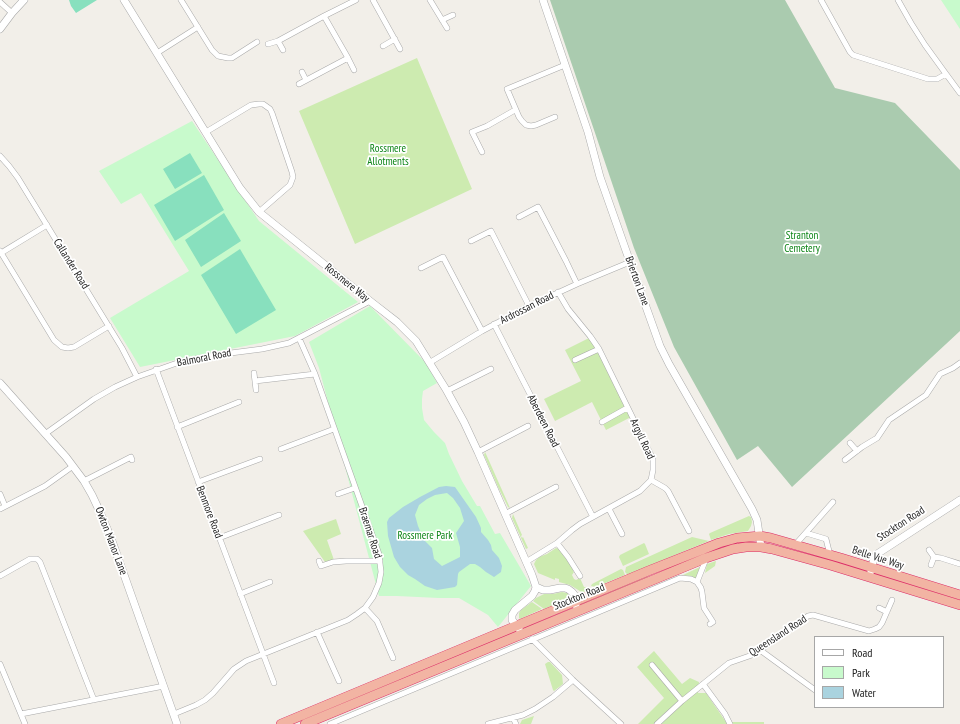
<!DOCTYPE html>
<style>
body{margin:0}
#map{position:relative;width:960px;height:724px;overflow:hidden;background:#f2efe9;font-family:"PT Sans Narrow",sans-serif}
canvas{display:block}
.legend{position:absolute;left:814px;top:636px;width:130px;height:72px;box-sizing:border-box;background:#fff;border:1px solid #a7a7a7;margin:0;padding:5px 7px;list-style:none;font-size:12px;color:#222}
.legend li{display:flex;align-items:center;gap:8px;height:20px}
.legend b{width:20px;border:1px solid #a7a7a7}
</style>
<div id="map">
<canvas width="960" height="724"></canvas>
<ul class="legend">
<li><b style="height:5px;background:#fff"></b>Road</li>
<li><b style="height:11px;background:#c8facc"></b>Park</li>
<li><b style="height:11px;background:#aad3df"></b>Water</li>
</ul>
</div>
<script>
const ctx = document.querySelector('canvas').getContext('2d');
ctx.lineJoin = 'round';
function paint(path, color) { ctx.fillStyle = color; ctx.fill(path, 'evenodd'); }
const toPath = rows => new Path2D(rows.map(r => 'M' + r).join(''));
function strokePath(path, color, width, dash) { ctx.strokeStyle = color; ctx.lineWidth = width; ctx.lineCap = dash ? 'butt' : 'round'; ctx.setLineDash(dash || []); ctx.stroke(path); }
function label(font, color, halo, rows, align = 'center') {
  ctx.font = font + ' "PT Sans Narrow",sans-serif'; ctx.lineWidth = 3.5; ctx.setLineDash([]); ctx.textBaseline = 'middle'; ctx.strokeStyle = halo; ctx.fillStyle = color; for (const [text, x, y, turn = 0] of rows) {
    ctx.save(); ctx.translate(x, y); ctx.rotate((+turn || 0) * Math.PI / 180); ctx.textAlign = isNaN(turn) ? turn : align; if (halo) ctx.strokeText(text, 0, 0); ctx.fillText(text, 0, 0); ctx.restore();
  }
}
const grass = toPath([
 [417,58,472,189,355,244,299,111],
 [591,337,631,417,606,430,592,402,555,421,544,399,581,381,565,350],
 [485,452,486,454,510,508,508,507,498,487,484,455],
 [513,514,522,535,521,536,522,538,523,537,528,548,526,549,512,518],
 [749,516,751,517,752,522,751,526,748,531,729,534,711,540,709,534,710,533],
 [336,519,341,534,327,540,334,560,325,562,303,531],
 [692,537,709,541,629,574,628,575,625,572,626,567],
 [644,543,645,544,649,554,623,566,619,557,620,555],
 [556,548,559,549,575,570,573,571,574,572,572,575,574,579,576,580,580,578,584,587,593,588,583,593,570,585,559,582,559,579,555,578,555,580,538,573,534,564,536,560,539,557,547,554],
 [716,561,715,566,705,573,707,564],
 [700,567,697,580,691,576,683,575],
 [621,569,623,570,625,575,596,587,591,586,592,584],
 [648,576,649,578,580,607,578,605],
 [562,592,567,593,571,598,544,609,533,601,536,598,544,594,553,594],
 [532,602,542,609,520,619,519,618,519,613,521,610],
 [504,635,505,638,365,696,365,694],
 [654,651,682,684,690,678,699,682,698,693,706,693,726,722,764,722,764,724,638,724,664,698,637,667],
 [548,662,550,662,562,675,563,684,554,691,553,690,545,664],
 [534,716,531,724,520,724,522,720]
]);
const cemetery = toPath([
 [550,0,785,0,835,88,895,103,960,170,960,331,792,487,758,446,737,460,674,347,634,248]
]);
const park = toPath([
 [941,0,960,0,960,29],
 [192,121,259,221,358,302,295,336,140,367,110,318,189,271,141,193,121,204,99,171],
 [370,306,426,363,437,383,423,391,422,399,422,408,424,420,434,432,445,443,449,454,462,481,477,506,480,506,495,534,500,533,531,586,498,627,488,615,459,598,439,598,397,596,379,596,319,368,309,342]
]);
const pitch = toPath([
 [69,0,97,0,76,13,71,6],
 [190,153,202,173,175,189,163,169],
 [204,175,224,210,175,241,154,205],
 [224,213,241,241,201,267,185,240],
 [240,249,276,310,236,334,201,275]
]);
const water = toPath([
 [446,486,455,487,476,517,481,528,481,532,488,540,491,545,492,550,499,558,502,566,501,572,494,577,486,572,480,567,475,564,470,564,459,572,458,574,457,585,455,587,437,590,425,586,415,579,408,575,400,567,394,557,388,536,387,522,389,518,403,507,420,497,439,487],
 [447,493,453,498,460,508,464,521,456,533,460,547,460,557,442,566,434,559,432,548,424,540,418,526,415,515,419,505,427,499,435,495]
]);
const minor = toPath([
 [181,0,212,50,218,56,228,58,232,58,257,42],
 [373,0,400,49],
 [430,0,447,28],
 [821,0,850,52,853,55,928,79,937,79,946,74],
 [898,0,911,23,925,45,946,74,960,93],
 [0,2,12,13],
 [442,20,453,15],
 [278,41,283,50],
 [268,44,278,41,324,16,356,0],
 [383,46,395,39],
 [157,53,198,27],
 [348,58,354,70],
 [302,72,306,80],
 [299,84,348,58,324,16],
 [555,117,536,125,531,126,526,125,522,121,519,117,507,89,565,65],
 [206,132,251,105,259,104,263,104,270,109,272,113,292,172,293,177,290,185,259,212],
 [482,152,472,132,487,126,515,110],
 [0,156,9,166,18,178,122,348,137,377],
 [519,217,538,207,566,261,577,284],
 [471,241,491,231,529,306],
 [0,251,54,340,62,347,68,348,74,347,109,326],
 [1,253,47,225],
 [421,268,443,257,482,331],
 [494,324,593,517],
 [575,360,599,349],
 [429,363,482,331,529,306,577,284,630,262],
 [156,369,274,683],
 [254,373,256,390],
 [255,381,315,374],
 [447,391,491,369],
 [602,422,627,408],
 [177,427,239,402],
 [45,434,94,399,115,387,137,377,177,363,195,359,215,355,262,349,289,343,370,301],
 [850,443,857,451],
 [281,449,334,429],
 [478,452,528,426],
 [845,460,862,447,877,438,889,420,926,395,940,374,953,368,960,363],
 [651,480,665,488,668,491,689,531],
 [84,481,131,457,132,460],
 [198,482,260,459],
 [0,494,5,506],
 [338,494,355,488],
 [0,509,45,486,73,466],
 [609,509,622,534],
 [505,514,556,487],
 [806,533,826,539,830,555],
 [219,538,279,515],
 [557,543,568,557,580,576],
 [795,545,833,502],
 [929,550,934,557,931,565],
 [934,557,941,558,960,564],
 [319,561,321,566,333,562,346,561,380,561],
 [526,562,557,543,572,530,580,524,640,491,651,480,653,470,653,459,599,349,590,336,568,309,558,292],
 [0,576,30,559,37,559,40,562,94,700],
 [697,582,706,559],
 [240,594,270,582],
 [365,608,377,621,393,658],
 [879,608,887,612],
 [317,632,339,681],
 [532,639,573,680,621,724],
 [760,650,815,690],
 [0,664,25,724],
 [652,665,682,701],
 [703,684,725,714,730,724],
 [21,714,164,686],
 [174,714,196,705,205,700,213,693,234,669,246,661,348,620,357,614,365,608,373,597,379,583,381,572,379,554,315,374,299,338],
 [513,718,516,724],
 [330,724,680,578,691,579,697,582,701,588,702,592,704,608,713,622,710,624],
 [488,724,523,715,535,709,553,697,573,680],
 [657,724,682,701,729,663,755,654,760,650,808,616,813,615,869,631,875,629,879,627,882,623,892,600]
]);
const tertiary = toPath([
 [124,0,240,188,259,212,370,301,397,322,416,341,447,391,464,422,478,452,532,575,536,587,535,591,532,596,515,610,512,615,512,620,519,629],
 [543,0,588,132,600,177,630,262,660,346,669,364,752,509,757,520,761,547],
 [0,29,12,13,24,0],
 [0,383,66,457,84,481,92,495,100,512,111,538,177,724],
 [871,571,874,558,877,554,960,500],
 [536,587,543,590,550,590,560,588,565,588,568,589,572,592,576,597,576,605]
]);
const trunk = toPath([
 [281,724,648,571,719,543,737,538,760,536,771,538,841,558,960,595],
 [305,724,706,558,733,549,746,547,761,547,772,549,830,565,960,605]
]);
const parkNames = [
 ["Rossmere",388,149],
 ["Allotments",388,162],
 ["Stranton",802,236],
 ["Cemetery",802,249],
 ["Rossmere Park",425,536]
];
const streetNames = [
 ["Callander Road",71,264,58],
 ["Brierton Lane",637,281,70],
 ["Rossmere Way",347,283,39],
 ["Ardrossan Road",527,308,-27],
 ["Balmoral Road",204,358,-11],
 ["Aberdeen Road",543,421,63],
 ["Argyll Road",642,439,65],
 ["Benmore Road",209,512,69],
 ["Stockton Road",901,524,-33],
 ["Braemar Road",370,533,72],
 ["Owton Manor Lane",111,541,69],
 ["Belle Vue Way",878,558,18],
 ["Stockton Road",579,597,-22],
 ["Queensland Road",778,636,-33]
];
paint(grass, '#cdebb0');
paint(cemetery, '#aacbaf');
paint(park, '#c8facc');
paint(pitch, '#88e0be');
paint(water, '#aad3df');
strokePath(minor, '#a9a9a9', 6);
strokePath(tertiary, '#a9a9a9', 8);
strokePath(trunk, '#dc2a67', 10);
strokePath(minor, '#fff', 5);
strokePath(tertiary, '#fff', 7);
strokePath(trunk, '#f2b4a3', 9);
label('11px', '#0c8416', '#fff', parkNames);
label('11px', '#222', '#fff', streetNames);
</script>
